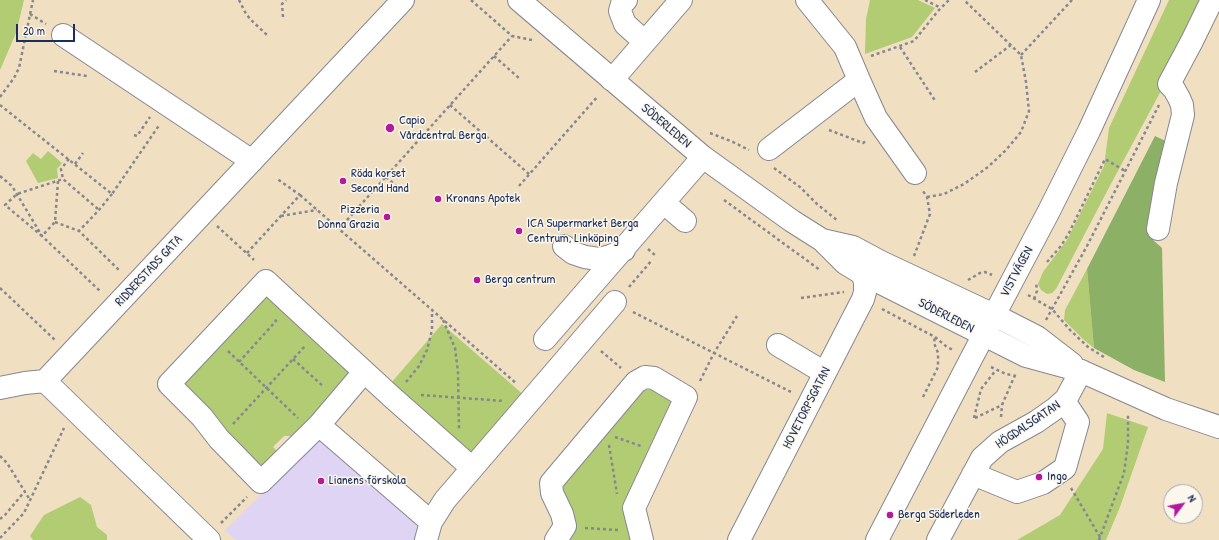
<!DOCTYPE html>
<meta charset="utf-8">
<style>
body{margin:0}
#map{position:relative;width:1219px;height:540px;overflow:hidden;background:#f1dfc1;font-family:"Patrick Hand",sans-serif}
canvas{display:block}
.north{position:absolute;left:1163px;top:484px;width:40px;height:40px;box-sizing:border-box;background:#fbf7ec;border:1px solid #a1a7b3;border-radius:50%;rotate:58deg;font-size:11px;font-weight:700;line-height:16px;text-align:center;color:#1b2f5e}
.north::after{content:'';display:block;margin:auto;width:14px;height:18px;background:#b5179e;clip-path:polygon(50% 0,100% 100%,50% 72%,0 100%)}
.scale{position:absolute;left:16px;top:24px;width:59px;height:18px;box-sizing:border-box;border:2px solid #1b2f5e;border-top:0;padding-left:5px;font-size:12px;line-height:14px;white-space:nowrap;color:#1b2f5e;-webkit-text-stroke:3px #fbf7ec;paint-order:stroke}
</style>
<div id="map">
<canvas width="1219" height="540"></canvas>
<div class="north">N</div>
<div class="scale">20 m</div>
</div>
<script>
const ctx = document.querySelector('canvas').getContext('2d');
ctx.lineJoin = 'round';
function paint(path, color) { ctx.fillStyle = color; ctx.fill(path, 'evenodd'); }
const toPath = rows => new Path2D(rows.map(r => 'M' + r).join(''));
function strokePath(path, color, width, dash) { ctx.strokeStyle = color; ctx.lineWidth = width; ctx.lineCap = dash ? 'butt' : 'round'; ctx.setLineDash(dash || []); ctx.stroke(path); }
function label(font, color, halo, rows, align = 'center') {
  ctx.font = font + ' "Patrick Hand",sans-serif'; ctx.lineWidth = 3; ctx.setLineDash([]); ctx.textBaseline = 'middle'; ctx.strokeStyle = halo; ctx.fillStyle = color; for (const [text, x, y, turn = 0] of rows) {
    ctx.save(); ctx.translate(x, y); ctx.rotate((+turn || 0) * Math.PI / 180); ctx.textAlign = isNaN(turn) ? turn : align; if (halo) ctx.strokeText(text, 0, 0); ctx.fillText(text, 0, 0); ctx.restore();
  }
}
const built = toPath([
 [318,438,416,523,420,538,419,540,236,540,225,530]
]);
const green = toPath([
 [0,0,24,0,16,33,0,70],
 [870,0,918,0,935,8,912,37,865,54,866,19],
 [1169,0,1206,0,1176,63,1113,180,1056,289,1052,293,1047,294,1041,290,1038,284,1043,272,1067,240,1104,166,1109,128],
 [48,151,62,163,57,169,58,178,38,183,26,161,33,153,41,159],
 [1087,269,1094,348,1084,340,1064,320,1065,310],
 [270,294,354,372,295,436,284,436,273,447,280,454,262,468,184,393,185,374,256,296],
 [442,324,525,396,474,456,391,383],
 [655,389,666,394,672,405,633,540,565,540,565,501,563,486,642,391],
 [1107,413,1148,427,1120,507,1106,540,1017,540,1060,515,1103,449],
 [80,497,91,505,97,527,107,535,107,540,33,540,30,536,44,515]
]);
const forest = toPath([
 [1155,136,1172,144,1158,197,1153,240,1162,248,1165,382,1134,370,1094,348,1087,269]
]);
const path = toPath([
 [239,0,245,12,250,19,267,35],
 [471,0,512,36,532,40],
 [925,0,941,8],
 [30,14,46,24],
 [283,17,282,4,286,0],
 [900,47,936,102],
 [1021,55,1072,0],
 [494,56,520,79],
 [871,56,914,41,938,11,949,0],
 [54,71,87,76],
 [975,72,1011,45],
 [0,97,14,78,19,68,33,0],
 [0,105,112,194,160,124],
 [450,105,529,174],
 [829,130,863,143,867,140],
 [710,133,733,142,749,150],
 [134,135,137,136,150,117],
 [69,159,61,169,63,179,99,210],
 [75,164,83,153],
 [774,168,800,187,817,204,838,221],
 [0,176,12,186,42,236,101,292],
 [386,177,400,189],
 [58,181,55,222,42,236,5,205,17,194,63,179],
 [519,186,598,96],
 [112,194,99,210,79,231,120,271],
 [300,195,517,384],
 [927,197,944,194,964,184,988,167,1006,150,1021,132,1029,111,1026,82,1021,55,964,0],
 [724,200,820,270],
 [281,216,317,210],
 [55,222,79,231],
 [217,226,254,260],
 [339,229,512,36],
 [648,249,656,256],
 [247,253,300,195,276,178],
 [914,256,930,214,927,197,923,191],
 [1047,262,1061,246,1069,233,1105,159,1125,171],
 [968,280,980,273,985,272,992,275],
 [629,287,652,260],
 [0,288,55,340],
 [1028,295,1052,309,1070,330,1088,347,1104,357],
 [801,298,844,292],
 [1034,299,1037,291,1036,282],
 [882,309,935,337,947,347,953,350],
 [633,312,793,393],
 [443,320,455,348,458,372,459,429],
 [1046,320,1087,246,1159,105],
 [228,351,298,418],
 [601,351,621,368],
 [293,359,324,387],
 [239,362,276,321,274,319],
 [991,367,1006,374,1016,376],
 [700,381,714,353,737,316],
 [406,382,419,366,427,350,432,330,432,311],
 [421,395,504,401],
 [923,397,938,367,938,353,934,343,935,336],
 [1001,417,1002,405,1015,375],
 [974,418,981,389,996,370],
 [975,418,1002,405],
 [233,424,306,345],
 [615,437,641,446],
 [609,445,617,494],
 [0,456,7,463,30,500],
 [1071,488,1100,537],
 [0,519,5,515,25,491],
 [221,523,247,497],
 [585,528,618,530],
 [0,538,24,513,64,428],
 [1099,540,1124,473,1128,443,1128,415]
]);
const minor = toPath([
 [626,0,622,4,620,11,625,24,645,42],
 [807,0,845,47,859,80,876,118,915,173],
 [63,35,252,161],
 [612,80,681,0],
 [769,149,859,80],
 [664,203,685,221],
 [1158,229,1166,183,1183,115,1182,105,1179,98,1174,89,1169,84,1192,41,1212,0],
 [564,246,573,253,585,257,599,259,610,256,624,250],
 [545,339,703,157],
 [778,345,825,373],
 [364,372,319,425,261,482,219,439,202,417,169,384,266,281,319,330,393,398,472,468],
 [45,381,209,540],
 [0,388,25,383,45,381,403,0],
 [319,425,431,522],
 [973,474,1017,492,1043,483,1065,468,1078,422,1064,401],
 [426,540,431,522,445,500,615,302],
 [556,540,565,526,562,514,552,493,551,483,636,382,645,377,654,378,686,397,634,508,642,540],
 [739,540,863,299,865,292,865,283,863,274],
 [938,540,982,458,1000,442,1036,422,1056,408,1066,399,1081,371]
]);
const major = toPath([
 [519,0,703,157,792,221,822,240,845,263,863,274,1026,356,1081,371,1166,409,1219,427],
 [822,240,853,247,881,262,994,315,1037,337,1072,364],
 [877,540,971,359,1049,211,1089,131,1149,0]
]);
const markers = [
 [390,128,5,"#b5179e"],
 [343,181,4,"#b5179e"],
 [438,199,4,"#b5179e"],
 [387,217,4,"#b5179e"],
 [519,231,4,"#b5179e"],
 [477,280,4,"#b5179e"],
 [1039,477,4,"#b5179e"],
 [321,481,4,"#b5179e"],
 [890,515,4,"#b5179e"]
];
const poiNames = [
 ["Capio",399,121],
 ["Vårdcentral Berga",399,136],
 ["Röda korset",351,174],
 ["Second Hand",351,189],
 ["Kronans Apotek",446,199],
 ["Pizzeria",379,210,"right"],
 ["Donna Grazia",379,225,"right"],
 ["ICA Supermarket Berga",527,224],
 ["Centrum, Linköping",527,239],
 ["Berga centrum",485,280],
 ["Ingo",1047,477],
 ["Lianens förskola",329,481],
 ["Berga Söderleden",898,515]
];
const streetNames = [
 ["SÖDERLEDEN",666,126,40],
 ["RIDDERSTADS GATA",149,271,-47],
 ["VISTVÄGEN",1017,272,-62],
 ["SÖDERLEDEN",946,316,27],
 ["HOVETORPSGATAN",807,408,-63],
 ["HÖGDALSGATAN",1028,425,-34]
];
paint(built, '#e0d4f4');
paint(green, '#b1cc73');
paint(forest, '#8cb065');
strokePath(minor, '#868790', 24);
strokePath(major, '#868790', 24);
strokePath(path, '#868790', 2.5, [3, 3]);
strokePath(minor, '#fff', 22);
strokePath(major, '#fff', 22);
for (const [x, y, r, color] of markers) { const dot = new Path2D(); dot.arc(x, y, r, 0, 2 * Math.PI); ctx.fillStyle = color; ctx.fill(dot); strokePath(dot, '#fbf7ec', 1.5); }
label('13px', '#1b2f5e', '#fbf7ec', poiNames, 'left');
label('13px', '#1b2f5e', '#fbf7ec', streetNames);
</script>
